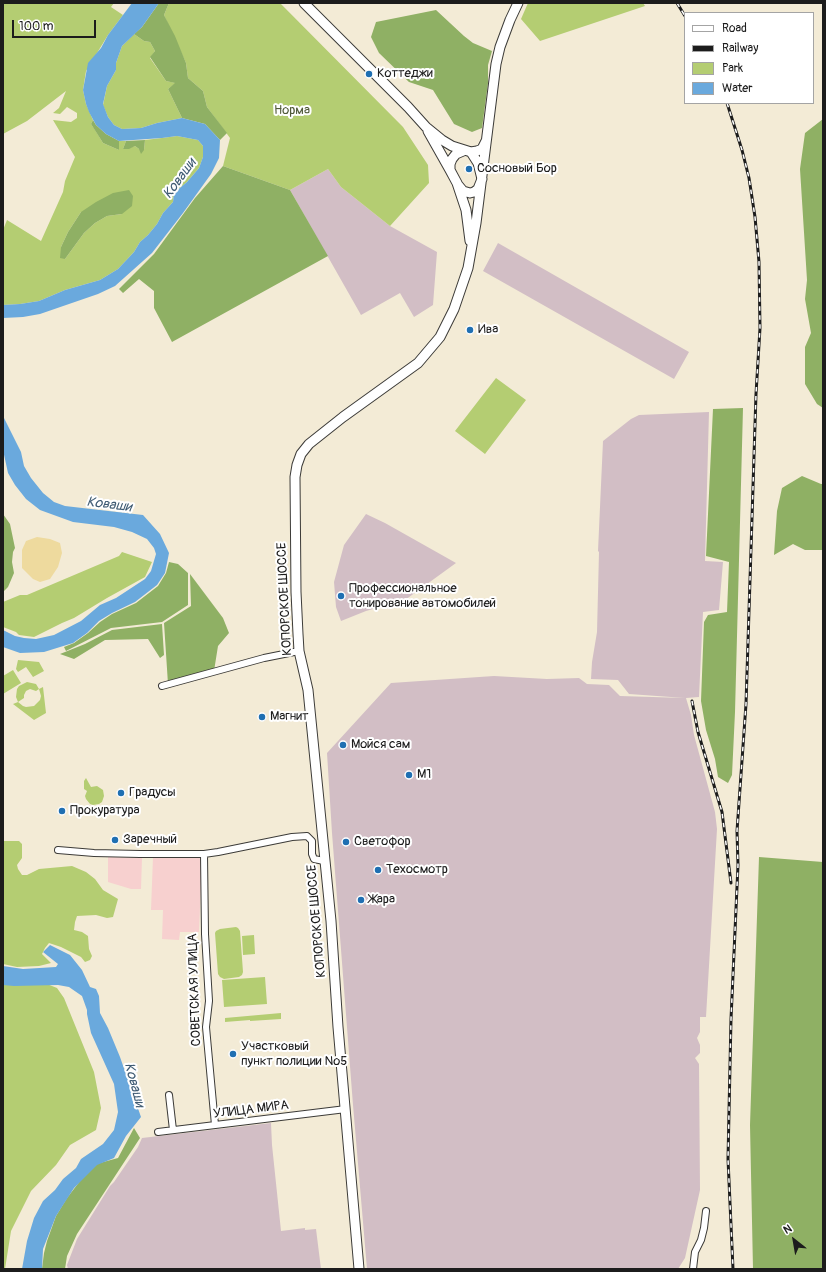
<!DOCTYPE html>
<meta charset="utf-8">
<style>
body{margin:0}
#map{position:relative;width:826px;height:1272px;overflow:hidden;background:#f3ebd6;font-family:Pangolin,sans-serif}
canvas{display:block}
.frame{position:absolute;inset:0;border:4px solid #1c1c1c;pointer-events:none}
.legend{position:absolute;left:684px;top:12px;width:130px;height:92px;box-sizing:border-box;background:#fff;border:1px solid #a4a4a4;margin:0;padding:5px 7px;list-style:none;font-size:12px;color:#1c1c1c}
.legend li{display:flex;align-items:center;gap:8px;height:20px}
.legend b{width:20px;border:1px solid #a4a4a4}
.north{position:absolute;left:774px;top:1220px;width:40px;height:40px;-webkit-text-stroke:3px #fff;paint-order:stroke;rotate:329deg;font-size:11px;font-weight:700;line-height:16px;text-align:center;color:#1c1c1c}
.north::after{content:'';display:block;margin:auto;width:14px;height:18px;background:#1c1c1c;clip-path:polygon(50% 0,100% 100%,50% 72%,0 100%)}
.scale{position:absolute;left:12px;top:20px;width:84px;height:18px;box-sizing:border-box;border:2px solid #1c1c1c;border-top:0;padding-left:5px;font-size:12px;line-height:14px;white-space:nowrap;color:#1c1c1c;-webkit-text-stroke:3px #fff;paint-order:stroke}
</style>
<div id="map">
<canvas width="826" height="1272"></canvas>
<div class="frame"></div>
<ul class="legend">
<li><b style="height:5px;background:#fff"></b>Road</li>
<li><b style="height:5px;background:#1c1c1c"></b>Railway</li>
<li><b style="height:11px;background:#b4cd72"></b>Park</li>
<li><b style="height:11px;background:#6aa9dd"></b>Water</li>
</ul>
<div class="north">N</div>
<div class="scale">100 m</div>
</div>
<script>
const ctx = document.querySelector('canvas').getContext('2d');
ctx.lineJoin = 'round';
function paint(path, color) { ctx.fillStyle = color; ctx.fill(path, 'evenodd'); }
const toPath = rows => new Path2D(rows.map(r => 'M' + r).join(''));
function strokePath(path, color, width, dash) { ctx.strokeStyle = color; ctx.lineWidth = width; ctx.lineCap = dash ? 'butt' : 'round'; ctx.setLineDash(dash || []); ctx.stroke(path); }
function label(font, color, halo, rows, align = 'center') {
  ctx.font = font + ' Pangolin,sans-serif'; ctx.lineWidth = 4; ctx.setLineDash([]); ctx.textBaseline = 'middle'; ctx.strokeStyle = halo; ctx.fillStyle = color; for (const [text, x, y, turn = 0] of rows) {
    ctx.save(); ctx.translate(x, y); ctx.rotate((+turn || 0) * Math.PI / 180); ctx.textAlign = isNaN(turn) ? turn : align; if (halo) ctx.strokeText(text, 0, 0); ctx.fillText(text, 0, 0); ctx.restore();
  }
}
const built = toPath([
 [108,857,142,858,141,889,131,889,108,882],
 [153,857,202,858,199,932,180,932,179,940,162,939,163,910,151,910]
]);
const industrial = toPath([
 [328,169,341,187,390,226,437,252,433,305,414,317,400,293,361,315,290,190],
 [498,243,689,352,674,379,483,271],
 [709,412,705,561,723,562,719,610,703,612,699,697,686,698,691,715,694,735,715,812,717,829,706,1017,700,1017,700,1032,697,1038,700,1045,700,1053,695,1058,699,1064,700,1190,685,1258,678,1269,367,1269,353,1105,332,833,327,753,391,683,494,676,547,679,579,678,587,684,609,685,620,696,685,698,629,694,618,680,591,679,592,662,597,632,599,552,598,551,603,441,631,419,639,415],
 [366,514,385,523,456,563,405,600,366,611,341,621,336,607,334,582,344,545],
 [271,1123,272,1145,281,1231,305,1228,305,1230,316,1229,321,1269,68,1269,67,1265,77,1239,110,1186,114,1182,138,1147,142,1138]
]);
const green = toPath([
 [3,3,114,3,111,7,123,15,108,35,86,71,83,90,86,104,93,120,91,124,95,130,103,143,119,150,119,141,126,141,123,149,129,148,135,146,139,149,144,150,145,140,162,138,177,136,198,140,203,146,203,157,199,168,187,182,174,193,173,202,163,213,157,224,148,235,140,242,134,252,118,269,100,280,65,290,39,301,20,304,3,305,3,230,7,220,41,241,63,192,65,181,75,157,53,120,71,122,77,118,77,113,67,107,60,114,53,113,59,108,66,91,27,121,3,134],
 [81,212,122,214,107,216,95,223,84,233,65,259,61,247,68,232],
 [169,3,280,3,403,127,428,165,429,183,390,226,341,187,328,169,290,190,223,166,230,138,207,107,203,91,188,78,186,63,164,15],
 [528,3,643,3,645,6,540,41,521,19],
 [134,34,144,41,150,42,155,51,150,58,166,81,176,83,168,89,182,118,157,123,141,128,122,129,114,125,108,117,103,105,107,86,116,70,116,63,122,46],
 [496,378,526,400,485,454,455,431],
 [122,552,152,562,145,577,107,598,74,618,62,623,34,637,19,635,16,632,3,627,3,602,20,595,27,595,119,556],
 [18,660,39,662,44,671,33,677,26,667,18,672,16,669],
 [13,670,21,683,3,694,3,676],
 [27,682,36,684,39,689,43,687,46,713,34,720,13,704,18,702,16,697,17,689,19,686],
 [39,689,41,696,40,700,34,706,26,707,23,706,18,702,24,698,24,695,26,691,30,689,36,691],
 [86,778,91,787,97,786,103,790,104,796,102,802,99,804,93,805,90,804,86,799,85,796,87,791,84,789,84,781],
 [3,841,19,841,22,844,22,858,17,865,18,869,22,875,27,875,39,869,72,866,86,872,95,879,103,890,118,899,113,917,107,918,96,915,77,916,75,922,74,930,82,932,88,936,89,949,92,956,90,960,85,962,81,957,61,947,49,943,45,948,42,954,51,963,39,966,17,967,3,964],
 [236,927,238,928,240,931,243,972,242,975,239,977,224,979,220,977,218,974,215,933,216,931,220,929],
 [254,935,255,954,243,955,242,936],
 [265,977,267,1004,224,1007,222,980],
 [47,984,57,988,64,998,94,1072,101,1108,96,1130,70,1145,56,1165,31,1191,11,1231,5,1269,3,1269,3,985],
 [281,1013,281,1019,250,1021,250,1020,225,1022,225,1018]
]);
const forest = toPath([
 [159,3,169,3,164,15,175,36,186,63,188,78,203,91,207,107,227,133,220,140,205,124,182,118,168,89,175,83,166,81,150,57,155,51,150,42,144,41,134,34,142,27],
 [436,10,464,36,473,43,492,51,488,65,488,83,482,128,472,132,454,124,433,90,409,82,379,53,371,37,376,22],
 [823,119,823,408,817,404,805,384,805,347,811,333,805,299,807,280,800,169,805,133],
 [93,120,96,125,106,134,119,141,119,150,103,143,91,124],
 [145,140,144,150,141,154,139,149,135,146,129,149,123,149,126,141],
 [223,166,290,190,328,256,172,342,154,308,154,291,139,279,123,293,119,289,154,254,195,198],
 [129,190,133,196,132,206,122,214,107,216,95,223,84,233,65,259,60,258,61,247,68,232,81,212,96,202,113,193],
 [743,408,735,712,732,775,728,783,718,777,715,759,706,730,701,701,704,622,708,615,727,612,729,562,706,556,713,409],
 [802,476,821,484,823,484,823,550,805,550,793,544,774,555,777,511,782,488],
 [3,514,10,524,15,548,13,552,12,562,14,573,8,587,3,592],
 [169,562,178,564,188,573,188,605,162,622,111,628,66,651,64,647,74,643,88,633,100,622,112,614,136,603,158,586,166,573],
 [190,574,223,618,229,633,218,646,214,671,168,684,164,623,191,606],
 [162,624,164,655,160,658,148,639,105,640,74,659,60,654,85,644,112,630],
 [759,857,823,862,823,1269,753,1269,750,1125],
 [134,1128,140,1138,77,1234,67,1256,65,1269,42,1269,44,1253,47,1241,56,1216,67,1198,80,1181,96,1164,118,1158]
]);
const sand = toPath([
 [37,537,50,539,60,543,62,553,58,567,50,579,40,582,33,579,22,568,22,550,26,541]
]);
const water = toPath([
 [132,3,159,3,142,27,122,46,116,63,116,70,107,86,103,104,108,117,114,125,122,129,141,128,157,123,182,118,205,124,220,140,219,158,211,174,183,213,152,253,115,286,98,294,40,314,23,317,3,318,3,305,20,304,39,301,65,290,100,280,118,269,134,252,140,242,148,235,157,224,163,213,173,202,174,193,187,182,199,168,203,157,203,146,198,140,177,136,162,138,119,141,106,134,96,125,89,112,86,104,83,90,88,63,101,48,108,35],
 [3,416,21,452,24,466,31,478,43,493,54,502,65,506,143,515,160,534,169,553,165,573,157,585,135,602,112,613,99,621,87,633,73,643,44,652,20,653,3,647,3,630,15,636,24,638,36,639,54,635,81,621,100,605,116,598,145,579,151,571,156,554,154,548,147,539,132,532,114,527,73,522,40,510,26,499,15,485,8,473,3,450],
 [50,945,70,955,82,970,90,987,96,989,99,996,100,1013,108,1028,120,1057,141,1117,126,1136,114,1158,97,1165,74,1188,56,1216,43,1249,42,1269,22,1269,27,1241,34,1218,43,1201,55,1190,63,1179,76,1168,81,1159,103,1144,114,1130,118,1112,114,1084,91,1033,87,1014,87,1010,82,996,69,987,58,985,14,986,3,985,3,966,23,969,56,967,58,964,43,952]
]);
const minor = toPath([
 [162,686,264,658,299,651],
 [58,850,94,853,140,854,204,854,218,852,292,837,307,836,312,841,312,854,314,859,324,861],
 [204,854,205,934,209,1001,206,1027,215,1125],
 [169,1095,173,1130],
 [158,1132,346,1109],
 [693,1269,695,1252,701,1240,704,1228,706,1211]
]);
const secondary = toPath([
 [304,3,408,107,426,127,442,140,452,146,471,152,477,151,482,149,486,141],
 [428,131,450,170,457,183,466,210,470,241],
 [450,170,450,164,452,159,456,154,463,151],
 [458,185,463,191,470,193,474,192,478,189,482,179,478,163,471,152],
 [359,1269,338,1027,331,921,308,690,299,651,298,634,296,592,295,477,297,465,301,454,309,444,343,417,418,363,440,337,454,309,468,268,476,223,496,64,500,47,510,20,518,3]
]);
const rail = toPath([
 [677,3,685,16],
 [727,103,742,150,749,178,755,217,759,262,760,328,756,394,746,704,737,831,738,865,731,1019,728,1159,733,1269],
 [692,701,698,732,722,812,731,883]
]);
const markers = [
 [369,74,4,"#1f6fb2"],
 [469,169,4,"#1f6fb2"],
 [470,330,4,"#1f6fb2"],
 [341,596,4,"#1f6fb2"],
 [262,717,4,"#1f6fb2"],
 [343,745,4,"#1f6fb2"],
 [409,775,4,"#1f6fb2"],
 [121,793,4,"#1f6fb2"],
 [62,811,4,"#1f6fb2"],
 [115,840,4,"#1f6fb2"],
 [346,842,4,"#1f6fb2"],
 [378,870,4,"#1f6fb2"],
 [361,900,4,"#1f6fb2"],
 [233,1054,4,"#1f6fb2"]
];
const poiNames = [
 ["Коттеджи",377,74],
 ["Сосновый Бор",477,169],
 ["Ива",478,330],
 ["Профессиональное",349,589],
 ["тонирование автомобилей",349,604],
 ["Магнит",270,717],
 ["Мойся сам",351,745],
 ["М1",417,775],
 ["Градусы",129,793],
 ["Прокуратура",70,811],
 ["Заречный",123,840],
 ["Светофор",354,842],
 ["Техосмотр",386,870],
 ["Жара",369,900],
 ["Участковый",241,1047],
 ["пункт полиции №5",241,1062]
];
const parkNames = [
 ["Норма",292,111]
];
const streetNames = [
 ["КОПОРСКОЕ ШОССЕ",285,599,-93],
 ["КОПОРСКОЕ ШОССЕ",317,921,-95],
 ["СОВЕТСКАЯ УЛИЦА",195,990,-92],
 ["УЛИЦА МИРА",251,1110,-7]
];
const waterNames = [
 ["Коваши",180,179,-54],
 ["Коваши",109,505,7],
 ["Коваши",134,1085,75]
];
paint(built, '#f7d0cf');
paint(industrial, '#d2bec5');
paint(green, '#b4cd72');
paint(forest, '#8fb064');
paint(sand, '#eeda9e');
paint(water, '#6aa9dd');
strokePath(minor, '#3c3b38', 8);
strokePath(secondary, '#3c3b38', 11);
strokePath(minor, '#fff', 6);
strokePath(secondary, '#fff', 9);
strokePath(rail, '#1c1c1c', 3);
strokePath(rail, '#fff', 1.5, [4.5]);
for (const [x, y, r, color] of markers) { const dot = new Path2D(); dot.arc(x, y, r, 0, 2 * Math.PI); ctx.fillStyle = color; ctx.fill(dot); strokePath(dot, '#fff', 1.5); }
label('13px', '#1c1c1c', '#fff', poiNames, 'left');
label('13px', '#515a3a', '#fff', parkNames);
label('13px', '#1c1c1c', '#fff', streetNames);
label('italic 14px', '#3f5b73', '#fff', waterNames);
</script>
